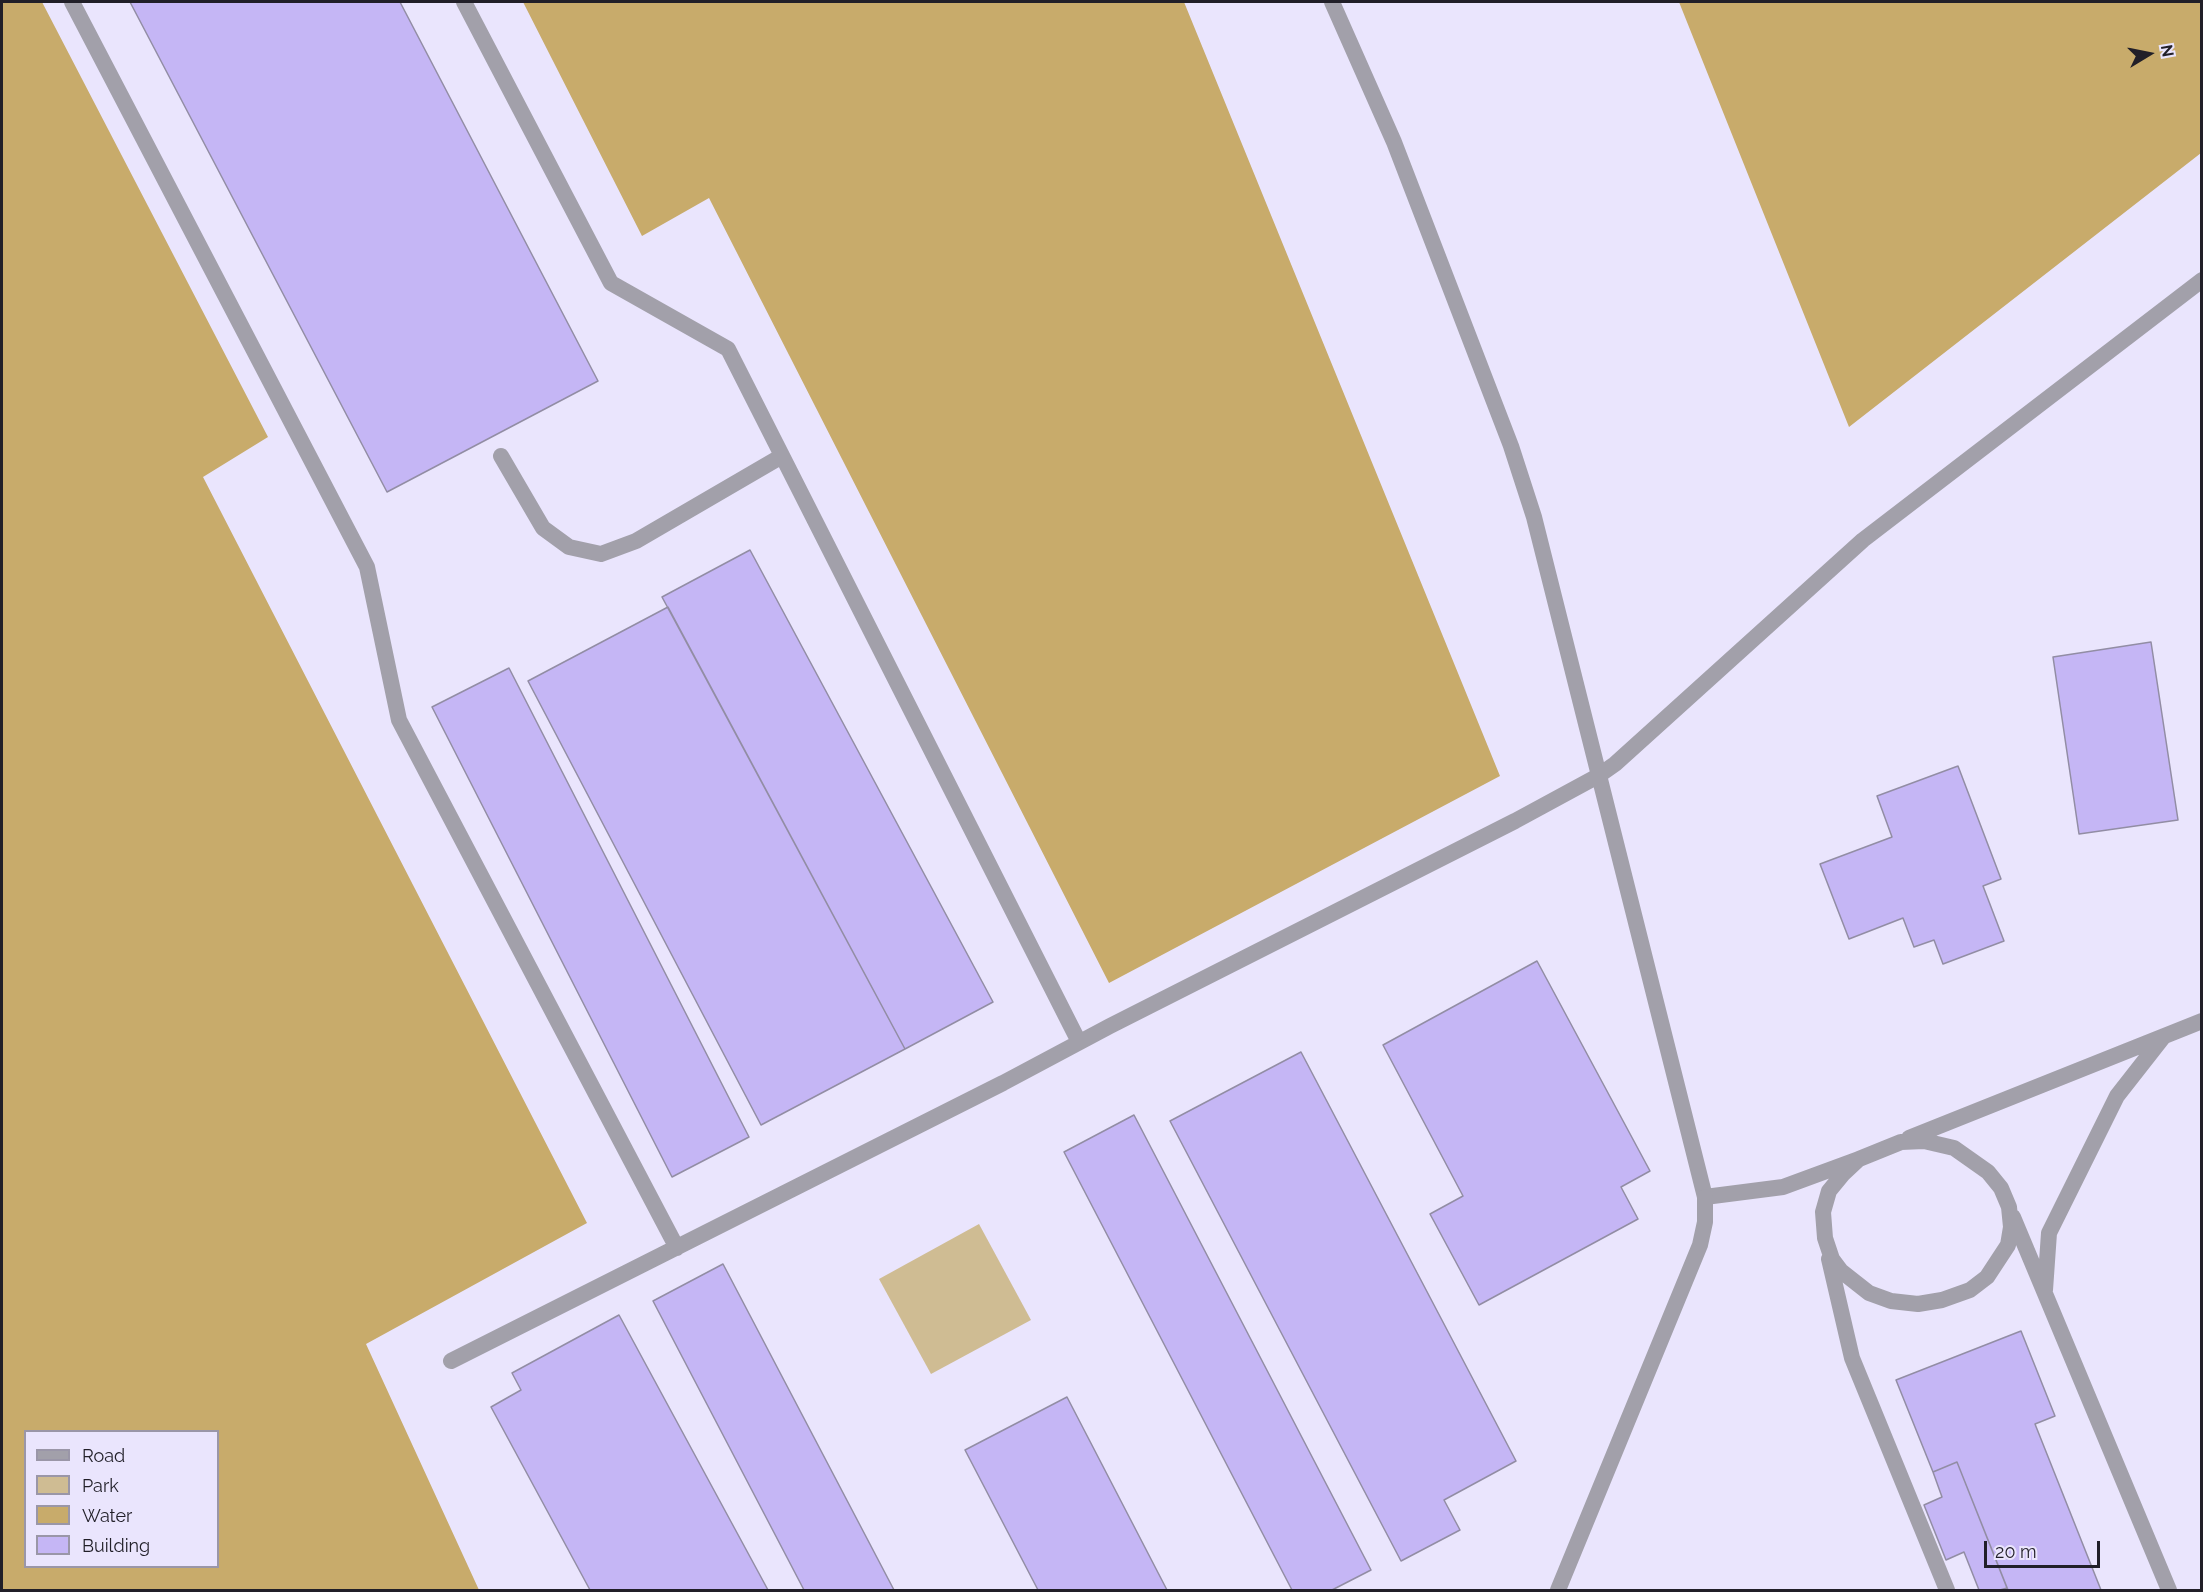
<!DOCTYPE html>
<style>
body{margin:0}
#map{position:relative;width:2203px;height:1592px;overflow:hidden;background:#eae5fd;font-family:Raleway,sans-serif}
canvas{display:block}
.frame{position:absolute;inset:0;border:3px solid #211f28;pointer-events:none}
.legend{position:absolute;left:24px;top:1430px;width:195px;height:138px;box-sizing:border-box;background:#eae5fd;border:2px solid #9a96a8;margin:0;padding:8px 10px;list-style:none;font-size:18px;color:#211f28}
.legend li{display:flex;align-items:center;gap:12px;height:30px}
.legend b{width:30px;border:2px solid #9a96a8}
.north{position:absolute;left:2119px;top:24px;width:60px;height:60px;-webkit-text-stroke:4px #eae5fd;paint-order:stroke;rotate:80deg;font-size:16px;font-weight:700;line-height:24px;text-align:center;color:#211f28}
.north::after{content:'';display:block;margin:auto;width:21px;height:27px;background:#211f28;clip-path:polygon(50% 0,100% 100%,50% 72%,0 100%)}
.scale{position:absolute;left:1984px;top:1541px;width:116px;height:27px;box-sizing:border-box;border:3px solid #211f28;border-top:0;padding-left:8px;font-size:18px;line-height:21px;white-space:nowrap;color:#211f28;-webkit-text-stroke:4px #eae5fd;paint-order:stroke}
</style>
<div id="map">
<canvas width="2203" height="1592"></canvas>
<div class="frame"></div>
<ul class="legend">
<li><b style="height:8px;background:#a2a0aa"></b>Road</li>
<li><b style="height:16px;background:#cfbc93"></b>Park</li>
<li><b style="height:16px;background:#c8ab6b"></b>Water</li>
<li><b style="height:16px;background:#c5b6f5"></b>Building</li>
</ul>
<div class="north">N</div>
<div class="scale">20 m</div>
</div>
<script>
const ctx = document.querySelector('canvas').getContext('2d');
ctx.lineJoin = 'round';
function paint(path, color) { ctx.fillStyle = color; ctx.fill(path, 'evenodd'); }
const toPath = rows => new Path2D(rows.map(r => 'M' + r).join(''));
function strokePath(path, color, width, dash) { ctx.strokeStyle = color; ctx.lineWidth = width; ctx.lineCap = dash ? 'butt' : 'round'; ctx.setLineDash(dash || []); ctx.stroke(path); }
const green = toPath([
 [979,1224,1031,1320,931,1374,879,1279]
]);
const water = toPath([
 [2,2,42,2,268,437,203,477,587,1223,366,1344,479,1590,2,1590],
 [26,1432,218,1432,218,1566,26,1566],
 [523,2,1184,2,1500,776,1109,983,709,198,642,236],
 [1679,2,2201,2,2201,153,1849,427]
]);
const building = toPath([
 [130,2,400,2,598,381,387,492,130,2],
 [750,550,993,1002,905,1049,662,597,750,550],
 [668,607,905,1049,761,1125,528,681,668,607],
 [2151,642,2178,820,2079,834,2053,657,2151,642],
 [509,668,749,1137,672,1177,432,707,509,668],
 [1958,766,2001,879,1983,886,2004,941,1943,964,1934,940,1914,947,1903,918,1849,939,1820,864,1892,837,1877,796,1958,766],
 [1537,961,1650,1171,1621,1187,1638,1219,1479,1305,1430,1214,1463,1196,1383,1045,1537,961],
 [1301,1052,1516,1461,1444,1500,1460,1530,1401,1561,1170,1121,1301,1052],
 [1134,1115,1371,1570,1332,1590,1292,1590,1064,1152,1134,1115],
 [723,1264,894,1590,804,1590,653,1301,723,1264],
 [619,1315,768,1590,590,1590,491,1407,521,1390,512,1373,619,1315],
 [2021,1331,2055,1416,2035,1424,2101,1590,2008,1590,1957,1462,1933,1472,1896,1380,2021,1331],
 [1067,1397,1167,1590,1038,1590,965,1450,1067,1397],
 [1957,1462,2007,1588,2000,1590,1979,1590,1964,1552,1946,1560,1924,1505,1942,1497,1933,1472,1957,1462]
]);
const service = toPath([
 [72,2,367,567,399,720,677,1248],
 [464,2,611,283,728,349,1079,1042],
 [1332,2,1394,142,1511,446,1534,517,1705,1197,1783,1187,1859,1159],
 [501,456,543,528,569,547,601,554,636,541,782,456],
 [1909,1138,2202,1021],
 [1924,1141,1954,1148,1988,1172,2001,1188,2009,1207,2011,1227,2008,1245,1987,1277,1970,1290,1942,1300,1918,1304,1891,1301,1869,1293,1841,1271,1832,1259,1825,1238,1823,1212,1829,1191,1843,1174,1859,1159,1901,1142,1924,1141],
 [2013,1217,2169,1590],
 [1829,1259,1852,1358,1947,1590],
 [2045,1290,2049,1233,2117,1096,2164,1036],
 [451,1361,1003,1083,1110,1026,1515,821,1598,776,1615,764,1863,540,2202,280]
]);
const minor = toPath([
 [1558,1590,1700,1245,1705,1222,1705,1197]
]);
paint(green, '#cfbc93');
paint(water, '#c8ab6b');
paint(building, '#c5b6f5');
strokePath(building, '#928da4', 1.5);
strokePath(service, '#a2a0aa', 16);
strokePath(minor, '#a2a0aa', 16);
</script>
